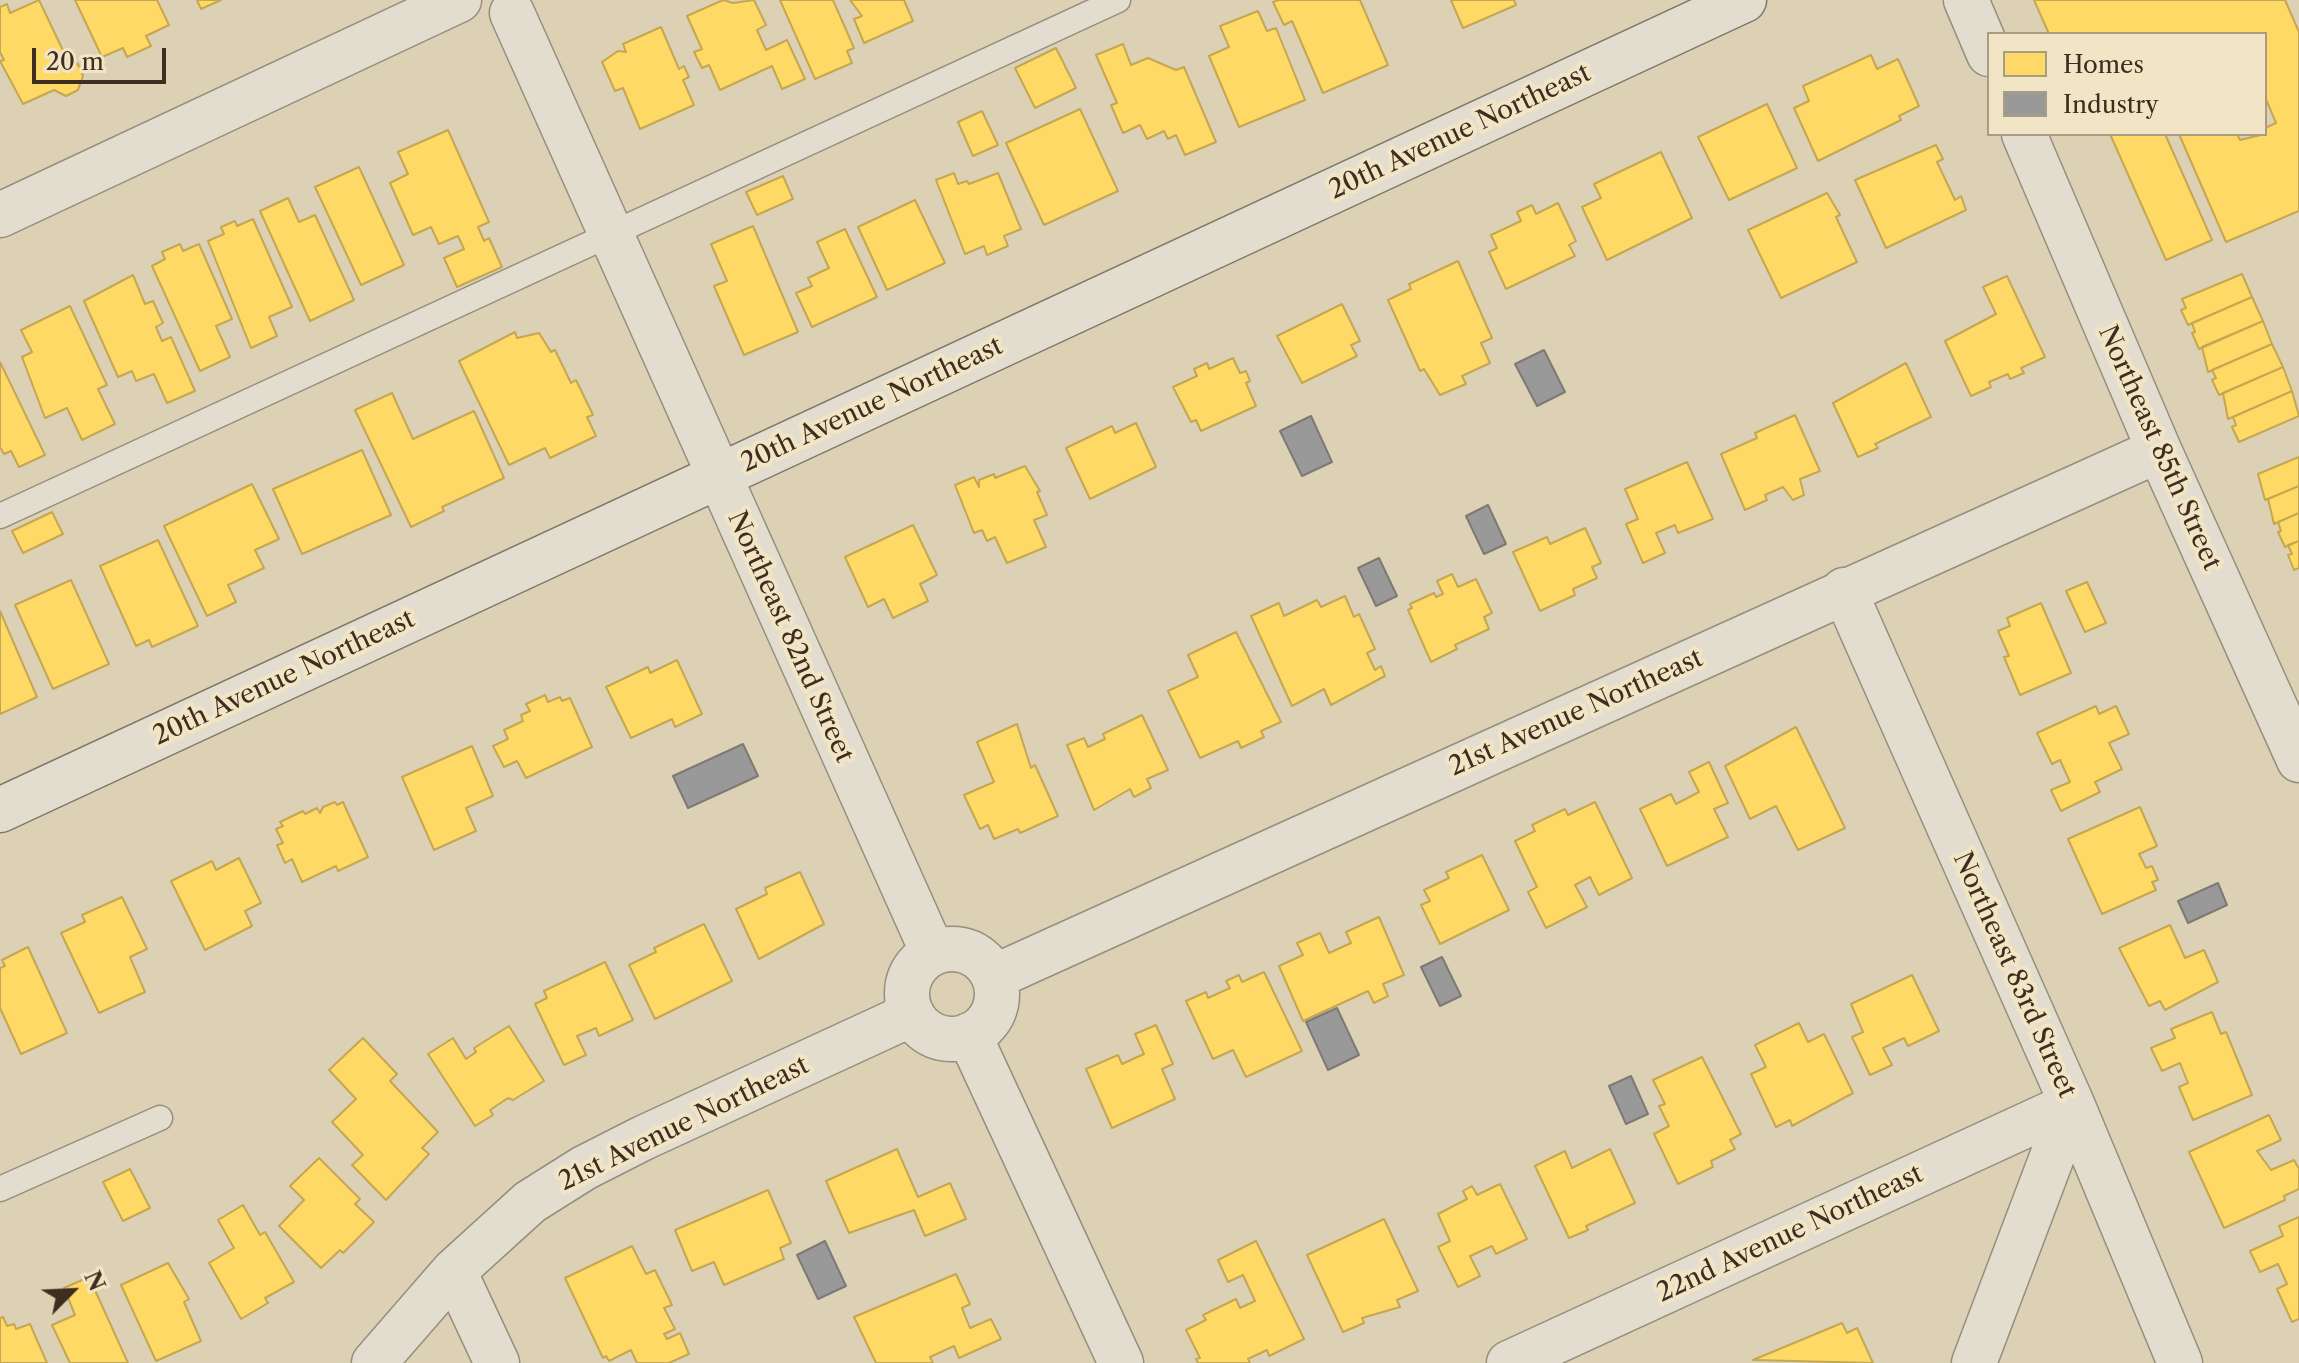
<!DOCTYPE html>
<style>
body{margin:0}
#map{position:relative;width:2299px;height:1363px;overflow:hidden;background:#dcd1b5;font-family:"Libre Caslon Text",serif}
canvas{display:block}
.legend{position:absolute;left:1987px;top:32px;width:280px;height:104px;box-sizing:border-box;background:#f2e5c5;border:2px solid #aa9c83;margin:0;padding:10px 14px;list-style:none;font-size:24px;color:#3f2e20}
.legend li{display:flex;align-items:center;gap:16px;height:40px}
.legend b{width:40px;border:2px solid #aa9c83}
.north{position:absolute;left:32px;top:1251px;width:80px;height:80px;-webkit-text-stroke:6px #f2e5c5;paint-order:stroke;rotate:66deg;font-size:22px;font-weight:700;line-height:32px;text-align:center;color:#3f2e20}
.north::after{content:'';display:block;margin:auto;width:28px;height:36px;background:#3f2e20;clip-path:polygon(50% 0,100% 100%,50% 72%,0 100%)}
.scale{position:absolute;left:32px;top:48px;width:134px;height:36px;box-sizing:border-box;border:4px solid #3f2e20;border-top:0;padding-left:10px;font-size:24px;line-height:28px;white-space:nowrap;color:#3f2e20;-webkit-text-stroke:6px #f2e5c5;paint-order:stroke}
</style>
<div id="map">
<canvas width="2299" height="1363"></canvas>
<ul class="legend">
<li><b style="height:22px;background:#ffd966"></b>Homes</li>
<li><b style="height:22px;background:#999"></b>Industry</li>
</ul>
<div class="north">N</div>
<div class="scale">20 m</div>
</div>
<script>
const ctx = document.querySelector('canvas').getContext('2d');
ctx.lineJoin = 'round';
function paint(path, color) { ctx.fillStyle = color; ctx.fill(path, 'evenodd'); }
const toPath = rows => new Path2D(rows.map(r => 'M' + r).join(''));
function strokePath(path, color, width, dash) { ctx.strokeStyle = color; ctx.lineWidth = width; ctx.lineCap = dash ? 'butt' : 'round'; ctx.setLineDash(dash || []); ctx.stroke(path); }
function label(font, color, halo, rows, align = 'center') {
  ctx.font = font + ' "Libre Caslon Text",serif'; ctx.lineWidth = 8; ctx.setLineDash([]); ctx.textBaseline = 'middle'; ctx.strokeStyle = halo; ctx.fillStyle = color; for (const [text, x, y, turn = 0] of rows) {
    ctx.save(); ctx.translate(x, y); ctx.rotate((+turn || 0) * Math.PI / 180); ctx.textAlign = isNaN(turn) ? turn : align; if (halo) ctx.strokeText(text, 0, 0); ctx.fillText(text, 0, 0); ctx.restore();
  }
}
const homes = toPath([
 [39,0,68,61,78,64,83,76,78,90,66,96,54,90,23,104,0,61,4,60,0,52,0,7,7,4,10,13,39,0],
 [75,0,157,0,169,25,146,36,151,46,127,57,123,48,102,57,75,0],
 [197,0,221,0,201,9,197,0],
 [723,0,733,3,754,0,766,25,757,30,766,50,787,40,805,79,782,89,772,66,720,90,709,65,702,68,694,52,702,49,687,16,723,0],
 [780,0,833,0,854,48,847,51,852,63,815,79,780,0],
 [850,0,904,0,913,21,864,43,854,19,862,16,850,0],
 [1279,0,1360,0,1388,65,1323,93,1292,21,1284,25,1273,2,1279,0],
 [1451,0,1514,0,1516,5,1463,28,1451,0],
 [2034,0,2285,0,2299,32,2299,211,2226,242,2179,134,2237,134,2240,140,2265,134,2265,128,2276,123,2265,97,2265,34,2049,34,2034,0],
 [1258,11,1267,31,1276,28,1305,100,1239,127,1209,56,1229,47,1220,26,1258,11],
 [661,27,679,69,684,66,689,77,683,80,694,105,640,129,623,88,615,91,602,62,618,51,626,52,623,44,661,27],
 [1123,44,1131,65,1148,58,1176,70,1184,67,1216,142,1185,155,1176,135,1168,139,1164,131,1147,139,1140,125,1123,133,1111,105,1117,103,1096,55,1123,44],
 [1056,48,1076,88,1035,108,1015,68,1056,48],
 [1871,55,1877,69,1898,59,1919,106,1899,116,1901,120,1818,161,1794,108,1809,101,1803,86,1871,55],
 [1767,104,1797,168,1729,200,1698,137,1767,104],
 [1080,109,1118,191,1044,225,1006,143,1080,109],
 [982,111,998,145,973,156,958,122,982,111],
 [448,130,489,222,478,227,484,241,489,238,502,267,457,287,444,258,464,249,458,236,439,244,431,227,413,235,390,183,408,174,398,152,448,130],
 [2110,134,2165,134,2212,240,2166,260,2110,134],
 [1936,145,1943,159,1937,162,1955,200,1961,196,1966,210,1886,248,1855,180,1936,145],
 [1661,152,1692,218,1607,260,1582,207,1601,198,1594,184,1661,152],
 [359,167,404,265,361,285,315,187,359,167],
 [954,173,958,184,967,181,969,184,998,173,1021,229,1004,236,1008,246,987,255,984,246,965,254,936,180,954,173],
 [783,176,793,199,757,215,746,192,783,176],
 [1827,193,1840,215,1836,217,1857,262,1781,298,1748,230,1827,193],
 [288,198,299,222,315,215,354,300,310,321,260,211,288,198],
 [915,200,945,263,887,290,858,227,915,200],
 [1558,203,1576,241,1569,245,1575,256,1506,289,1489,252,1497,248,1491,235,1521,221,1517,212,1532,205,1536,214,1558,203],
 [253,219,292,307,269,317,277,336,251,348,208,241,224,234,221,227,235,221,237,226,253,219],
 [753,226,798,332,744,355,714,286,727,281,711,244,753,226],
 [845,229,877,297,812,327,796,293,812,286,808,278,829,268,817,242,845,229],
 [180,244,183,251,199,244,232,319,216,326,230,357,200,371,152,266,165,259,162,252,180,244],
 [1458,261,1492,338,1481,343,1490,363,1462,376,1466,384,1440,395,1424,369,1420,371,1388,300,1411,289,1409,284,1458,261],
 [2242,274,2252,297,2188,325,2181,310,2186,308,2182,299,2242,274],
 [133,275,145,304,153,301,163,323,156,327,162,341,171,337,195,391,167,403,154,374,136,381,132,371,118,377,84,301,133,275],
 [2007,276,2045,357,2021,368,2024,373,2010,379,2008,374,1989,382,1991,387,1971,396,1945,341,1996,314,1983,287,2007,276],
 [2252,297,2263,321,2199,349,2192,333,2195,332,2192,323,2252,297],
 [1342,304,1360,341,1351,345,1357,356,1302,383,1277,336,1342,304],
 [70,306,107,385,98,389,115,424,82,440,67,408,45,418,22,357,32,352,21,330,70,306],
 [2263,321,2272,344,2208,372,2202,347,2263,321],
 [515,332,517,338,539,333,551,352,555,350,571,383,576,380,593,415,587,417,596,436,550,458,545,448,509,465,459,361,515,332],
 [2272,344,2283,367,2219,395,2212,380,2216,378,2212,370,2272,344],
 [1233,358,1240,373,1246,371,1250,381,1246,383,1256,406,1201,431,1196,420,1191,422,1173,387,1197,376,1194,369,1207,363,1209,369,1233,358],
 [0,362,45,455,19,467,11,451,4,454,0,447,0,362],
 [1906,363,1931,417,1875,444,1878,448,1858,457,1833,403,1906,363],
 [2283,367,2292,391,2228,419,2223,393,2283,367],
 [2292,391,2299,416,2239,442,2232,427,2236,425,2233,417,2292,391],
 [392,393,413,439,474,411,504,478,442,507,444,511,411,527,355,410,392,393],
 [1795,415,1820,471,1800,479,1804,495,1793,500,1783,487,1765,495,1767,500,1745,510,1721,454,1757,438,1755,433,1795,415],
 [1136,423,1156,467,1090,499,1066,448,1112,426,1115,433,1136,423],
 [362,450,391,515,302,554,273,489,362,450],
 [2299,457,2299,486,2265,500,2258,474,2299,457],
 [1687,462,1713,519,1678,533,1675,525,1656,533,1665,553,1643,563,1626,524,1638,519,1625,489,1687,462],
 [1025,466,1040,491,1037,492,1047,515,1034,520,1046,547,1007,563,995,537,987,541,982,530,974,533,955,485,974,477,979,487,979,480,994,474,995,478,1025,466],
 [252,484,279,539,255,550,264,568,228,585,236,602,207,616,164,526,252,484],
 [2299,486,2299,513,2274,524,2268,499,2299,486],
 [52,512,63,534,23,553,12,531,52,512],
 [2299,513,2299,541,2285,547,2278,532,2281,531,2278,522,2299,513],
 [913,525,937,575,920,584,928,601,893,618,884,599,868,607,845,557,913,525],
 [1585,528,1601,563,1592,567,1597,578,1573,589,1575,595,1540,611,1513,552,1547,537,1550,544,1585,528],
 [158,540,198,626,152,647,149,640,136,646,100,566,158,540],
 [2299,541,2299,568,2294,570,2288,555,2292,554,2288,545,2299,541],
 [1452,574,1458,587,1476,579,1492,613,1484,617,1489,629,1455,645,1457,649,1431,662,1408,610,1412,608,1410,604,1434,593,1436,597,1443,594,1437,581,1452,574],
 [71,580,109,664,53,689,15,605,71,580],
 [2087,582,2106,623,2085,632,2066,591,2087,582],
 [1345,596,1354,617,1359,614,1375,649,1367,653,1375,670,1381,666,1385,676,1331,705,1324,689,1292,706,1251,616,1279,603,1284,616,1317,600,1321,607,1345,596],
 [2041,603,2071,673,2020,695,2004,657,2009,656,1998,631,2010,626,2007,618,2041,603],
 [0,611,37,697,0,714,0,611],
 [1236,632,1281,722,1261,731,1264,737,1241,748,1238,741,1200,758,1168,691,1198,677,1188,655,1236,632],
 [677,660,702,714,675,727,672,719,631,738,606,687,648,667,650,673,677,660],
 [545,695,548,702,560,697,562,701,570,698,592,747,526,778,517,761,504,767,493,746,508,739,504,730,523,721,521,715,530,711,526,704,545,695],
 [2096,706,2099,714,2116,706,2129,734,2109,743,2122,769,2095,782,2100,792,2061,811,2051,790,2070,782,2060,760,2052,764,2037,733,2096,706],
 [1142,715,1168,770,1147,779,1151,788,1134,797,1130,789,1094,810,1067,745,1084,738,1088,747,1105,739,1103,734,1142,715],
 [1017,724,1031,768,1035,765,1058,816,1020,833,1018,829,994,839,988,825,980,829,964,795,994,782,977,742,1017,724],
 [1796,727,1845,828,1798,850,1776,806,1750,819,1725,766,1796,727],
 [472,746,493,796,466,808,476,831,434,850,402,777,472,746],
 [1709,762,1728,803,1714,809,1728,837,1667,866,1640,809,1671,794,1676,804,1699,792,1689,772,1709,762],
 [335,802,337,805,343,802,368,857,338,871,336,866,302,882,292,859,285,863,277,845,283,843,276,829,283,826,280,822,303,811,305,814,317,808,320,813,323,807,335,802],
 [1595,802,1632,878,1599,895,1590,877,1575,885,1587,907,1546,928,1528,892,1537,887,1515,841,1535,831,1532,825,1565,809,1568,815,1595,802],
 [2140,807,2157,846,2139,854,2146,868,2152,866,2158,880,2152,882,2156,890,2102,914,2068,839,2140,807],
 [1482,855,1509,910,1440,944,1421,905,1430,901,1424,890,1449,878,1446,872,1482,855],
 [239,858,261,903,245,911,252,926,205,950,171,881,212,861,216,870,239,858],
 [800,872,824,924,759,959,736,909,767,894,765,888,800,872],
 [122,897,147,949,130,957,145,992,99,1013,61,933,85,922,82,915,122,897],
 [1379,917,1404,975,1383,984,1388,996,1374,1003,1368,991,1303,1021,1279,966,1303,955,1297,943,1320,933,1329,953,1351,943,1346,932,1379,917],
 [704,924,732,981,655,1019,629,965,656,952,654,948,704,924],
 [2170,925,2185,958,2204,950,2218,982,2165,1010,2160,1001,2149,1006,2119,948,2170,925],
 [28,947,67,1033,21,1054,0,1008,0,968,5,966,2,960,28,947],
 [605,962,633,1020,599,1036,596,1028,577,1036,586,1055,564,1065,535,1004,547,998,544,991,605,962],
 [1264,972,1302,1051,1246,1077,1233,1050,1213,1059,1186,1001,1206,992,1208,998,1230,988,1226,981,1239,975,1242,982,1264,972],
 [1912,975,1939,1031,1908,1046,1904,1038,1883,1048,1892,1065,1870,1075,1852,1037,1863,1032,1851,1004,1912,975],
 [2212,1012,2221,1034,2226,1032,2252,1095,2193,1120,2179,1087,2188,1083,2180,1063,2162,1071,2151,1048,2175,1038,2171,1029,2212,1012],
 [1799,1023,1808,1042,1824,1034,1853,1093,1792,1126,1790,1120,1776,1127,1751,1074,1766,1067,1755,1045,1799,1023],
 [1156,1025,1173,1064,1162,1069,1175,1099,1112,1128,1086,1069,1118,1055,1122,1064,1144,1054,1135,1034,1156,1025],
 [509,1026,544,1081,513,1100,508,1098,490,1110,493,1115,475,1126,428,1054,453,1038,466,1059,476,1052,474,1048,509,1026],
 [363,1038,397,1074,390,1081,438,1132,422,1148,429,1154,386,1200,352,1165,363,1155,332,1122,356,1099,329,1070,363,1038],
 [1702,1057,1741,1134,1730,1140,1735,1149,1711,1161,1713,1167,1678,1184,1654,1134,1669,1126,1659,1106,1665,1104,1653,1080,1702,1057],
 [2269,1115,2281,1140,2257,1151,2271,1170,2294,1160,2299,1169,2299,1189,2284,1196,2285,1200,2224,1228,2189,1152,2269,1115],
 [897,1149,918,1197,950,1183,966,1219,925,1236,914,1210,849,1233,826,1181,897,1149],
 [1610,1149,1635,1203,1586,1226,1588,1230,1569,1238,1535,1166,1565,1151,1572,1168,1610,1149],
 [319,1158,360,1199,355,1204,374,1222,343,1253,340,1250,321,1268,279,1226,304,1200,290,1186,319,1158],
 [130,1169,150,1208,123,1221,103,1182,130,1169],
 [1500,1184,1527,1239,1496,1254,1492,1246,1470,1256,1480,1276,1458,1287,1438,1247,1450,1241,1438,1214,1467,1199,1463,1191,1472,1186,1477,1195,1500,1184],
 [768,1190,791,1243,780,1248,784,1259,724,1285,714,1262,692,1271,675,1230,768,1190],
 [243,1205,260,1235,265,1232,294,1282,265,1298,268,1303,241,1319,209,1263,234,1248,218,1220,243,1205],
 [2299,1217,2299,1319,2292,1322,2277,1289,2287,1284,2278,1264,2260,1272,2250,1251,2283,1236,2279,1226,2299,1217],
 [1384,1219,1418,1291,1397,1300,1400,1307,1362,1318,1364,1323,1343,1332,1307,1255,1384,1219],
 [1256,1241,1304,1339,1269,1356,1267,1350,1248,1359,1250,1363,1198,1363,1196,1359,1200,1358,1186,1330,1206,1320,1203,1315,1236,1299,1240,1308,1255,1301,1243,1275,1228,1282,1218,1260,1256,1241],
 [632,1246,646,1274,655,1270,672,1305,664,1308,675,1329,664,1334,667,1339,680,1333,689,1354,669,1363,637,1363,631,1350,609,1361,606,1356,603,1358,565,1278,632,1246],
 [168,1263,189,1299,184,1302,201,1341,156,1361,121,1285,168,1263],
 [956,1274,970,1304,962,1308,970,1328,991,1319,1001,1339,959,1358,954,1346,930,1357,933,1363,876,1363,854,1317,956,1274],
 [89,1277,128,1363,70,1363,52,1325,75,1315,64,1288,89,1277],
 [3,1317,7,1326,14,1324,16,1329,30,1324,47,1363,0,1363,0,1318,3,1317],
 [1842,1323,1847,1333,1857,1328,1873,1363,1753,1360,1842,1323]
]);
const industry = toPath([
 [1544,350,1565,392,1537,406,1515,364,1544,350],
 [1311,416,1332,462,1302,476,1280,431,1311,416],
 [1488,505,1506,544,1484,554,1466,516,1488,505],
 [1379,558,1397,596,1376,606,1358,568,1379,558],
 [743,744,758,776,688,808,673,776,743,744],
 [2218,883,2227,905,2188,923,2178,901,2218,883],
 [1442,957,1461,996,1440,1006,1421,967,1442,957],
 [1337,1008,1359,1055,1328,1070,1306,1022,1337,1008],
 [1631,1076,1648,1114,1626,1124,1609,1086,1631,1076],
 [825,1241,846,1286,818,1299,797,1255,825,1241]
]);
const lane = toPath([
 [0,516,1118,0],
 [0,1189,160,1118]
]);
const street = toPath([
 [1966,0,1989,54],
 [512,13,933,953],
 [2024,134,2159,450,2299,760],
 [0,215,459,0],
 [1844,590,2072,1104,2180,1363],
 '907 994a45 45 0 1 1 90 0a45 45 0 1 1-90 0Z',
 [994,977,2159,450],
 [969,1035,1121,1363],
 [454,1271,497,1363],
 [374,1363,454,1271,530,1202,584,1168,643,1138,912,1014],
 [1509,1363,2072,1104],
 [1974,1363,2072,1104]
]);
const secondary = toPath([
 [0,810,1744,0]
]);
const streetNames = [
 ["20th Avenue Northeast",1460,132,-25],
 ["20th Avenue Northeast",872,405,-25],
 ["Northeast 85th Street",2159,448,66],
 ["Northeast 82nd Street",790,637,66],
 ["20th Avenue Northeast",284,678,-25],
 ["21st Avenue Northeast",1576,713,-24],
 ["Northeast 83rd Street",2014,975,66],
 ["21st Avenue Northeast",684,1124,-26],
 ["22nd Avenue Northeast",1790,1234,-25]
];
paint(homes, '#ffd966');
strokePath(homes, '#c5a651', 2);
paint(industry, '#999');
strokePath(industry, '#7e7975', 2);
strokePath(lane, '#968e7d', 27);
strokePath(street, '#968e7d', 47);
strokePath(secondary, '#807869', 47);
strokePath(lane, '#e2ddcf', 24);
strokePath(street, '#e2ddcf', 44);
strokePath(secondary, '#e2ddcf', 44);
label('26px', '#3f2e20', '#f2e5c5', streetNames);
</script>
